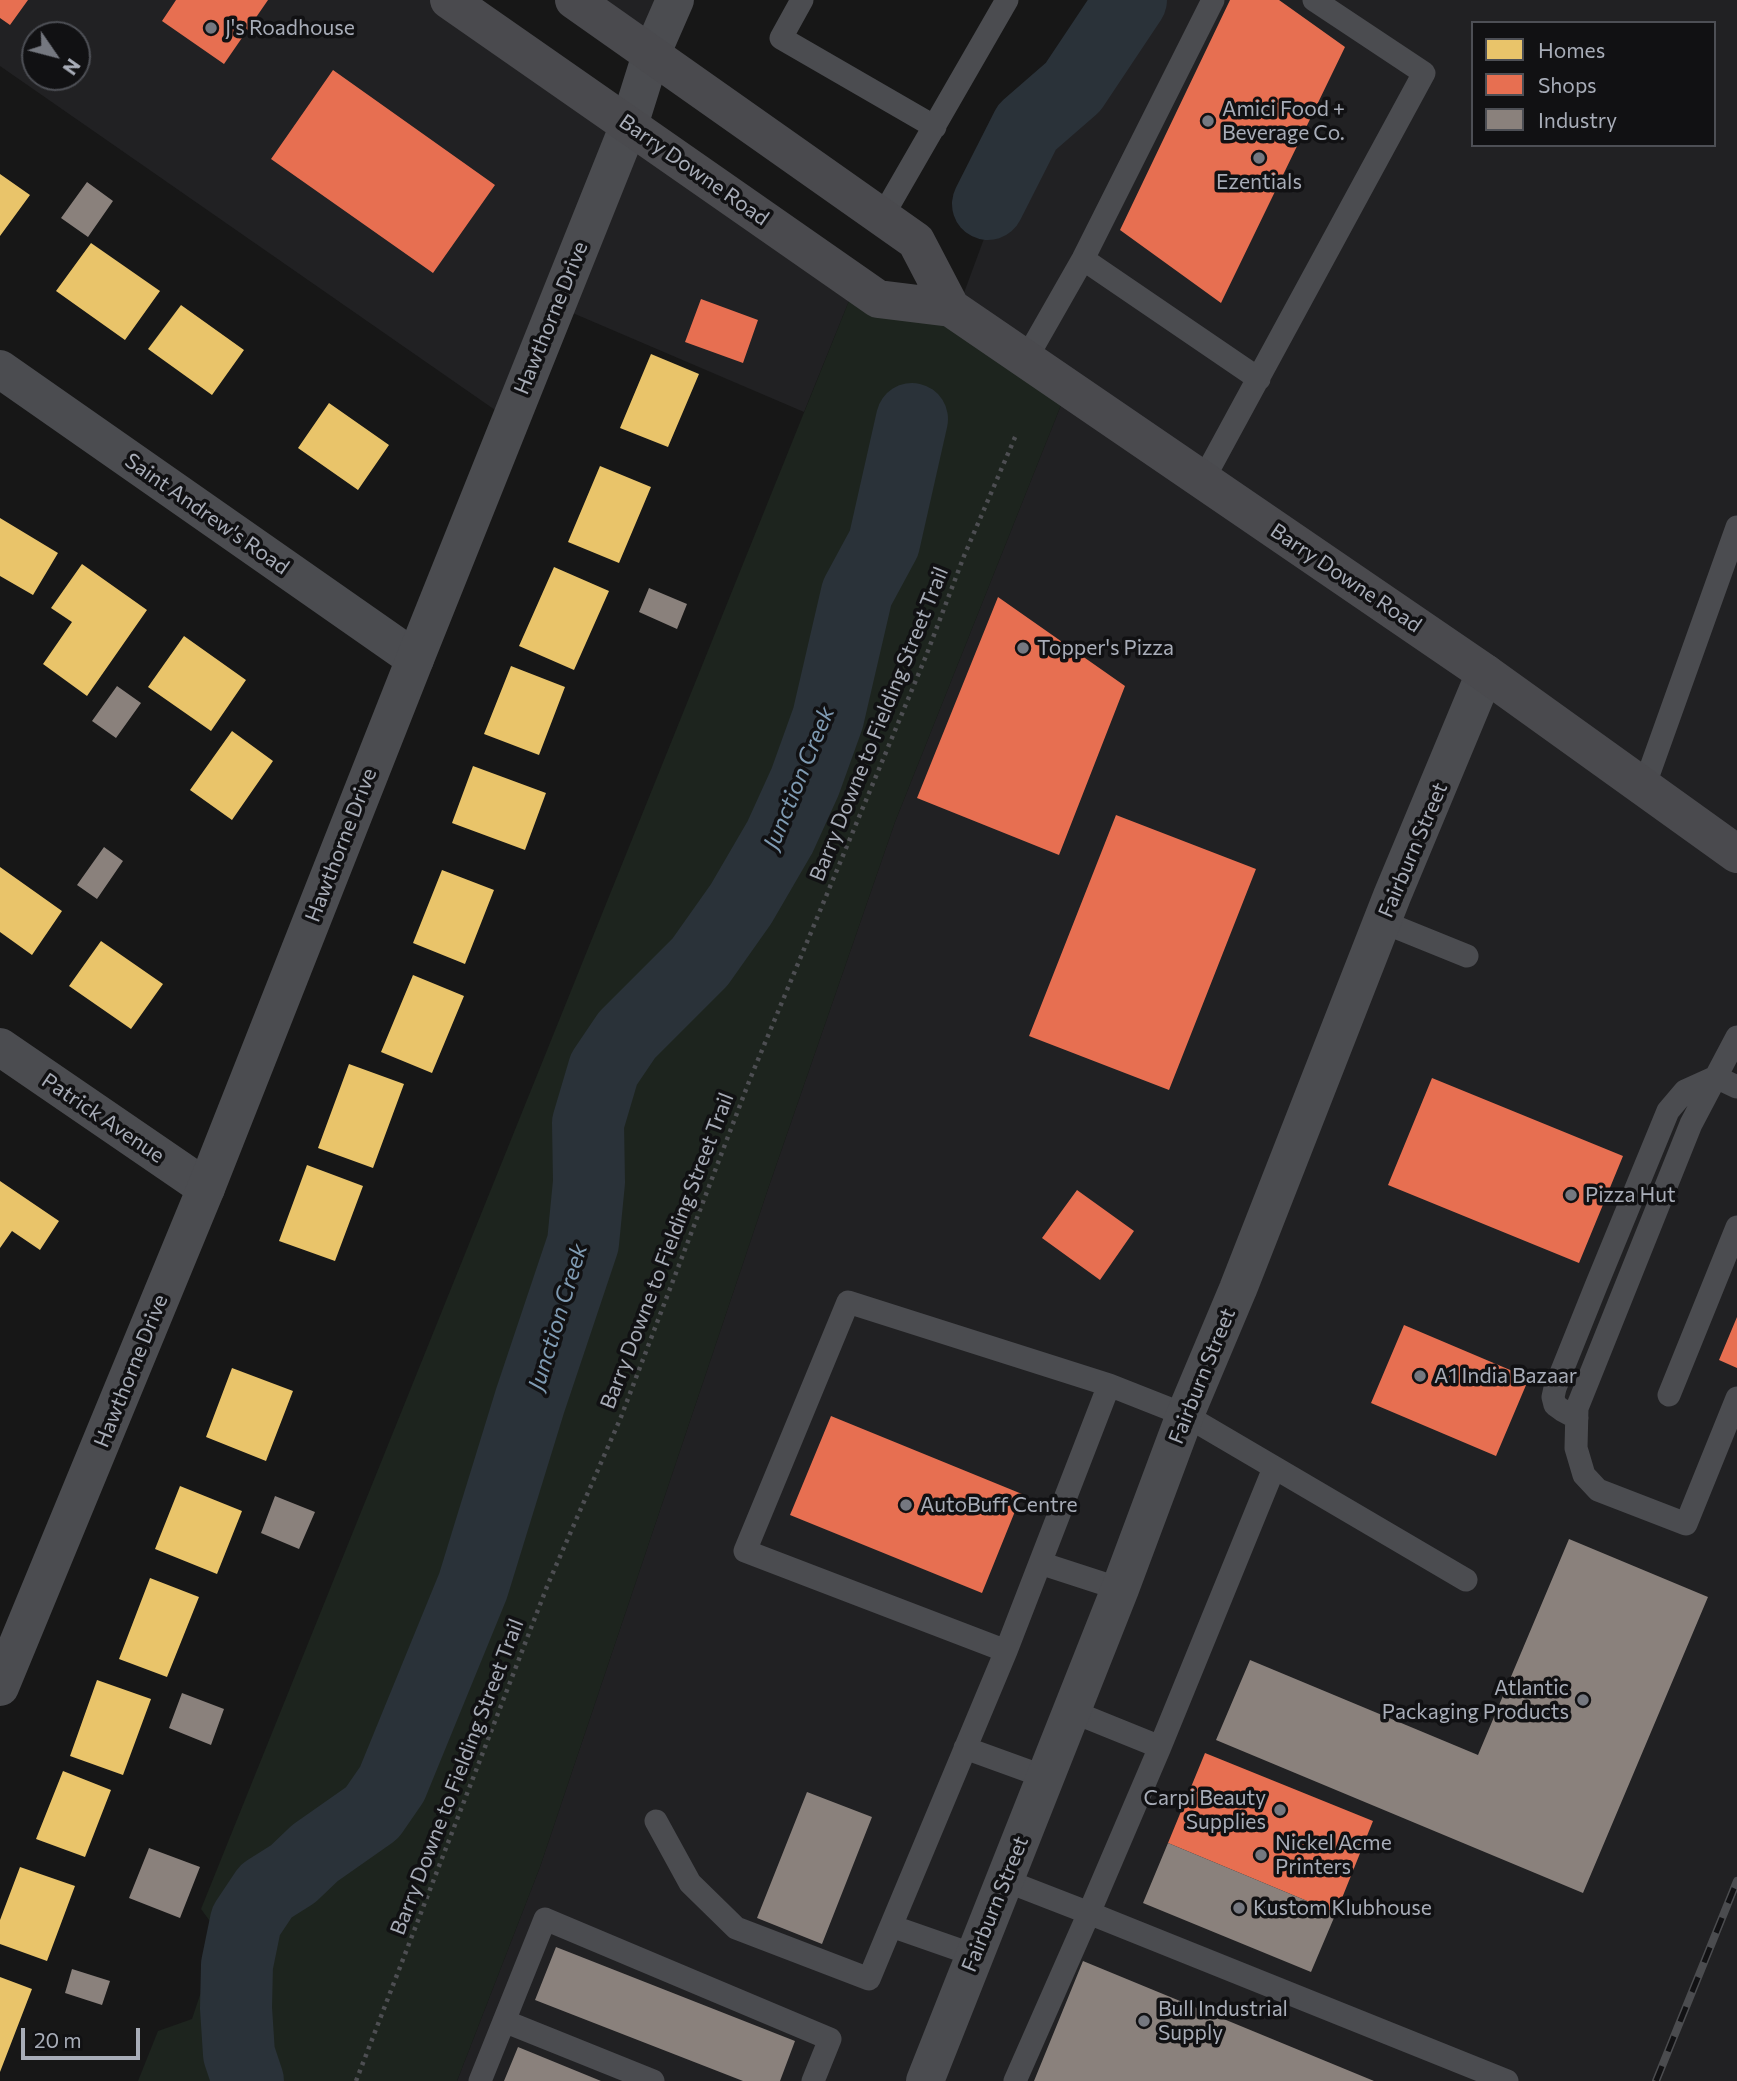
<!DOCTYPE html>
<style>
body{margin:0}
#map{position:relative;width:1737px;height:2081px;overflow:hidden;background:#171717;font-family:Commissioner,sans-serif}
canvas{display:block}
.legend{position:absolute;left:1471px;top:21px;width:245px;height:126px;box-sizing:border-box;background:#111113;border:2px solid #4d4f55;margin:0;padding:9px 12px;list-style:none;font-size:21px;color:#a8adb8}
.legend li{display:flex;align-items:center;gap:14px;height:35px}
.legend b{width:35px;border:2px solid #4d4f55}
.north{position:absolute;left:21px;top:21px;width:70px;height:70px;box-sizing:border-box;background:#111113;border:2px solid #4d4f55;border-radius:50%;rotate:125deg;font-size:19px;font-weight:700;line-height:28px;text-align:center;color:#a8adb8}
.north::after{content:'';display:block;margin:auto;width:24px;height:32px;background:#757880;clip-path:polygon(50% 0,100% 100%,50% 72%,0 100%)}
.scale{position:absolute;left:21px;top:2028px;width:119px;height:32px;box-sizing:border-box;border:4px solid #a8adb8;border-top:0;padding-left:9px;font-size:21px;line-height:24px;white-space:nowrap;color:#a8adb8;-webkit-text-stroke:5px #111113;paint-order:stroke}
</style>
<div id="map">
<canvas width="1737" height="2081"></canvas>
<ul class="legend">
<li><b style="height:19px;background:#e9c46a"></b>Homes</li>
<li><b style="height:19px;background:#e76f51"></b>Shops</li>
<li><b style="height:19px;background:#8a817c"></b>Industry</li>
</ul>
<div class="north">N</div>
<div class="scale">20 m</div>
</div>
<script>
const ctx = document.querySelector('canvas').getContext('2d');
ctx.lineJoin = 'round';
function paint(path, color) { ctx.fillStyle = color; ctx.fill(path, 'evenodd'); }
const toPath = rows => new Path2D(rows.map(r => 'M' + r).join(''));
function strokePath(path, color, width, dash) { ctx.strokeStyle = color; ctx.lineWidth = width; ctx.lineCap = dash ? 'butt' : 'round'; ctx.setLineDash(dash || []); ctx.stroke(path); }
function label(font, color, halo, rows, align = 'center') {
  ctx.font = font + ' Commissioner,sans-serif'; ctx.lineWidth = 7; ctx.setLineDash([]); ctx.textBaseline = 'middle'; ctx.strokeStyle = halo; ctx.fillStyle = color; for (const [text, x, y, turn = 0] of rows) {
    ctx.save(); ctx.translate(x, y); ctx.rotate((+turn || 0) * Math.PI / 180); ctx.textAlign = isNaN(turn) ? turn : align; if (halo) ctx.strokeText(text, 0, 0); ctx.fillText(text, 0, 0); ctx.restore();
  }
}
const built = toPath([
 [0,0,445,0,855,286,804,412,554,305,508,419,0,66],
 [35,35,77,35,77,77,35,77],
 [580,0,671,0,651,51],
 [1128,0,1737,0,1737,2081,457,2081,540,1867,769,1186,895,822,1069,385,958,309,1026,125,1071,86],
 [1473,23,1714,23,1714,145,1473,145]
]);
const green = toPath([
 [855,286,958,309,1069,385,895,822,769,1186,540,1867,457,2081,138,2081,158,2031,192,2019,220,1935,201,1909]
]);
const homes = toPath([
 [0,174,30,195,0,236],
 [91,243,160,291,125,340,56,291],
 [181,305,244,350,212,395,148,349],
 [651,354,699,374,668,447,620,428],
 [329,403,389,445,358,490,298,448],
 [600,466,651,487,619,563,568,542],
 [0,518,58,553,33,595,0,576],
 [82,564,147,610,87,696,43,664,72,622,51,608],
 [554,567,609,591,574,670,519,646],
 [184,636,246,680,211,731,148,687],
 [511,666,565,687,539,755,484,734],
 [232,731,273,761,232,820,190,790],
 [473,766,546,793,525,850,452,823],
 [0,867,62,911,32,955,0,932],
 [442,870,494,890,465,964,413,943],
 [101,941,163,984,131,1029,69,986],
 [413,975,464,996,432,1073,381,1052],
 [349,1064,404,1084,373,1168,318,1148],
 [307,1165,363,1186,335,1261,279,1241],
 [0,1181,59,1221,40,1250,12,1231,0,1248],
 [232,1368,293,1391,266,1461,206,1437],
 [180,1486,242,1511,217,1574,155,1549],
 [150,1578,199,1597,167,1677,119,1659],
 [97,1680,151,1699,123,1775,70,1756],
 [63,1771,111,1790,85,1857,36,1839],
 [20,1867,75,1886,47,1961,0,1944,0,1920],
 [0,1977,32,1989,0,2072]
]);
const shops = toPath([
 [0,0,28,0,10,25,0,18],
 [176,0,268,0,224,64,162,21],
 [1230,0,1279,0,1345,47,1221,303,1120,230],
 [333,70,495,185,433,273,271,159],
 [701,299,758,320,743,363,685,342],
 [998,597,1125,686,1059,855,917,798],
 [1116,815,1256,869,1169,1090,1029,1036],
 [1432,1078,1623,1156,1579,1263,1388,1185],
 [1077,1190,1134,1231,1100,1280,1042,1238],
 [1737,1317,1737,1368,1719,1360],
 [1404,1325,1529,1378,1496,1456,1371,1403],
 [831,1416,1022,1494,982,1593,790,1515],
 [1205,1753,1373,1821,1336,1913,1168,1843]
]);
const industry = toPath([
 [87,182,113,201,88,237,61,218],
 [649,588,687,604,677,629,639,612],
 [117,686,141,703,116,738,92,721],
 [104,847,123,861,97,899,77,885],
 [275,1496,315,1512,299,1549,261,1533],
 [1569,1539,1708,1597,1583,1893,1216,1740,1250,1660,1478,1755],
 [182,1693,224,1709,211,1745,169,1728],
 [807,1792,872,1817,822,1944,757,1918],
 [1168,1843,1336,1913,1311,1972,1143,1903],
 [149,1848,200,1867,180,1918,129,1898],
 [556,1947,795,2041,780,2081,743,2081,535,2000],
 [1083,1961,1374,2081,1034,2081],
 [72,1969,110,1981,102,2005,65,1993],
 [518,2047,601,2081,504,2081]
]);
const river = toPath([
 [988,204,1027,127,1073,87,1131,0],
 [248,2081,239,2054,236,2008,237,1965,246,1921,266,1891,293,1874,315,1853,372,1813,392,1784,473,1586,530,1401,583,1243,589,1182,588,1123,604,1069,627,1035,700,962,741,904,780,837,805,782,828,718,857,593,884,543,912,419]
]);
const path = toPath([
 [356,2081,548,1584,621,1417,750,1079,926,656,964,556,1016,435]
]);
const service = toPath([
 [802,0,781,38,935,127],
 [882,217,1007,0],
 [1083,259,1259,379],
 [1026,359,1083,259,1213,0],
 [1203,480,1424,73,1314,0],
 [1644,787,1737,527],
 [1383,922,1467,956],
 [1737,1037,1691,1124,1577,1408,1576,1448,1584,1475,1598,1490,1686,1524,1737,1398],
 [1716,1077,1737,1087],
 [1109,1385,1006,1651,745,1551,848,1302,1109,1385,1185,1415,1466,1580],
 [1669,1395,1737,1227],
 [1577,1418,1562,1410,1555,1405,1553,1397,1555,1388,1596,1286,1668,1111,1685,1091,1716,1077],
 [1040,1563,1120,1589],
 [1071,1711,1160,1747,1274,1468],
 [1160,1747,1089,1913,1507,2081],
 [965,1748,1045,1777],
 [656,1821,690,1883,736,1928,869,1979,891,1926],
 [1004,1880,1089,1913,1015,2081],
 [974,1955,891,1926,1006,1651],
 [504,2021,653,2081],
 [480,2081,545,1919,830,2039,813,2081]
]);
const minor = toPath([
 [0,369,415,659],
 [0,1047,206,1188],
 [925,2081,1120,1589,1185,1415,1238,1289,1392,896,1485,673]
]);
const tertiary = toPath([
 [0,1687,206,1188,415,659,629,125,651,55,675,0]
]);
const secondary = toPath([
 [449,0,878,299,951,308],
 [574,0,916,241,951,308,1485,673,1737,854]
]);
const rail = toPath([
 [1656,2081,1737,1881]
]);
const markers = [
 [211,28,7,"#757880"],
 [1208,121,7,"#757880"],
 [1259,158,7,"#757880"],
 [1023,648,7,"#757880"],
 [1571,1195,7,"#757880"],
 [1420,1376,7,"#757880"],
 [906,1505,7,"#757880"],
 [1583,1700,7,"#757880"],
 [1280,1810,7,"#757880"],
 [1261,1855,7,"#757880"],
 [1239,1908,7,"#757880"],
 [1144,2021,7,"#757880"]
];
const poiNames = [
 ["J's Roadhouse",225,28],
 ["Amici Food +",1222,109],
 ["Beverage Co.",1222,133],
 ["Ezentials",1259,182,"center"],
 ["Topper's Pizza",1037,648],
 ["Pizza Hut",1585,1195],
 ["A1 India Bazaar",1434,1376],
 ["AutoBuff Centre",920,1505],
 ["Atlantic",1569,1688,"right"],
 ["Packaging Products",1569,1712,"right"],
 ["Carpi Beauty",1266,1798,"right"],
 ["Supplies",1266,1822,"right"],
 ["Nickel Acme",1275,1843],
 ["Printers",1275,1867],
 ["Kustom Klubhouse",1253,1908],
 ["Bull Industrial",1158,2009],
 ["Supply",1158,2033]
];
const streetNames = [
 ["Barry Downe Road",694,170,35],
 ["Hawthorne Drive",551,318,-68],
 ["Saint Andrew's Road",207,514,35],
 ["Barry Downe Road",1346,578,34],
 ["Barry Downe to Fielding Street Trail",879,724,-68],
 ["Hawthorne Drive",341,845,-69],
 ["Fairburn Street",1413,850,-67],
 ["Patrick Avenue",103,1118,34],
 ["Barry Downe to Fielding Street Trail",667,1251,-69],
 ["Hawthorne Drive",131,1371,-68],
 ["Fairburn Street",1202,1376,-68],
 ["Barry Downe to Fielding Street Trail",457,1777,-69],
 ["Fairburn Street",995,1904,-68]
];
const waterNames = [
 ["Junction Creek",799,778,-68],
 ["Junction Creek",558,1317,-73]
];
paint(built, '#212123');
paint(green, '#1d241e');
paint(homes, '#e9c46a');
paint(shops, '#e76f51');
paint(industry, '#8a817c');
strokePath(river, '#2a3239', 72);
strokePath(path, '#4d4e52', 4.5, [3.5, 5]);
strokePath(service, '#4b4c50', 23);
strokePath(minor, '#4b4c50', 38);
strokePath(tertiary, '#4b4c50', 38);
strokePath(secondary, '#4a4a4e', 38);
strokePath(rail, '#4b4c4f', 8);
strokePath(rail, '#111113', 5, [16]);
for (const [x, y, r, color] of markers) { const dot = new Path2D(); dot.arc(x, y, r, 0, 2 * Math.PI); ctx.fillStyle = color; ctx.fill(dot); strokePath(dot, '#111113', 2.5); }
label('21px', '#a8adb8', '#111113', poiNames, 'left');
label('21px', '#a8adb8', '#111113', streetNames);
label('italic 23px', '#7f9bb3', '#111113', waterNames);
</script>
